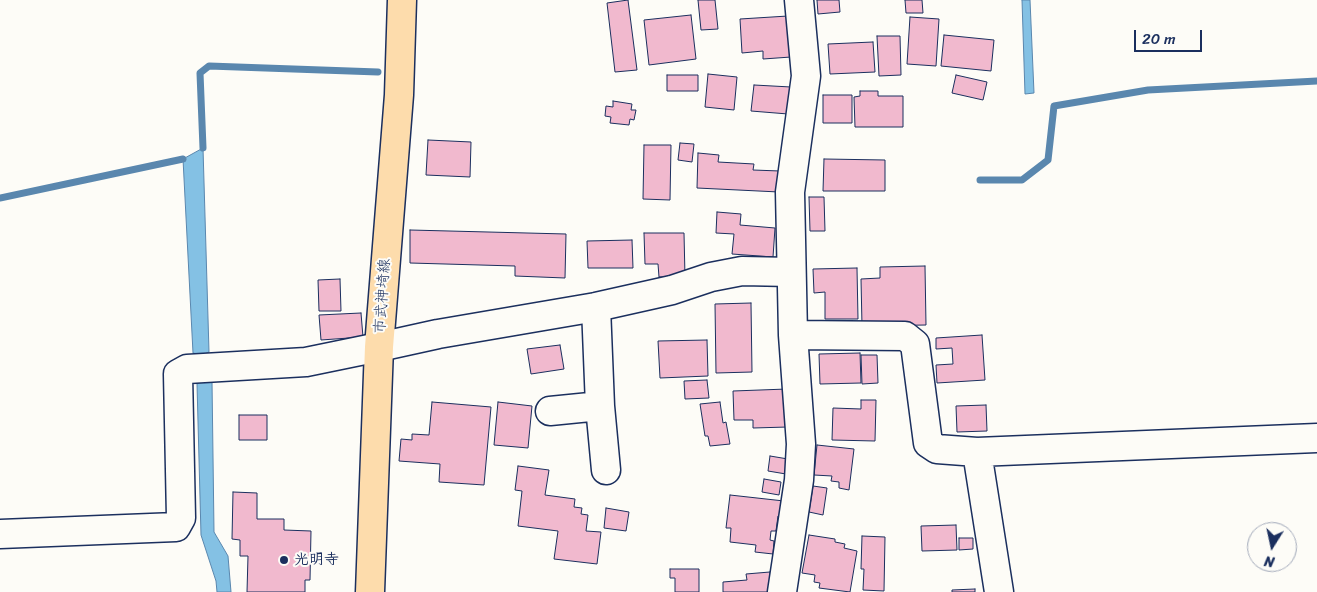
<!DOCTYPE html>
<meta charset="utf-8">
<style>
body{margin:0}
#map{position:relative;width:1317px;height:592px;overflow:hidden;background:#fdfcf7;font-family:Sriracha,sans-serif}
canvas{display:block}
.north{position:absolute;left:1247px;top:522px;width:50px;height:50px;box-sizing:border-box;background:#fdfcf7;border:1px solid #a3aaba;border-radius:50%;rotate:190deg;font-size:14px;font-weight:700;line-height:20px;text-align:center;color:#1b2f5e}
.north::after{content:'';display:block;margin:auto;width:18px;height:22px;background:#1b2f5e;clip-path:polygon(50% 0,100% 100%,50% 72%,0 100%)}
.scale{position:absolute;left:1134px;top:30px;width:68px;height:22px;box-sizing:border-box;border:2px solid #1b2f5e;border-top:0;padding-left:6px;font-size:15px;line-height:18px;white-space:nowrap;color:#1b2f5e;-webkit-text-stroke:4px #fdfcf7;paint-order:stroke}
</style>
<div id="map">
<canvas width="1317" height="592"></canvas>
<div class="north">N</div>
<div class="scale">20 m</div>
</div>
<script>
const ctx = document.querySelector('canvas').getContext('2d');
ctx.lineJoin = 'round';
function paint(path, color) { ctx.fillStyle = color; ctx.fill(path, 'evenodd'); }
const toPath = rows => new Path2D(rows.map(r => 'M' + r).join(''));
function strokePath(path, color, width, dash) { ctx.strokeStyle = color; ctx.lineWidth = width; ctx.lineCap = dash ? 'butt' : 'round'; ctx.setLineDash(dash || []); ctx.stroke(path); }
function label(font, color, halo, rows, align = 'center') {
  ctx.font = font + ' Sriracha,"Klee One",sans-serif'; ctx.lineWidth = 4; ctx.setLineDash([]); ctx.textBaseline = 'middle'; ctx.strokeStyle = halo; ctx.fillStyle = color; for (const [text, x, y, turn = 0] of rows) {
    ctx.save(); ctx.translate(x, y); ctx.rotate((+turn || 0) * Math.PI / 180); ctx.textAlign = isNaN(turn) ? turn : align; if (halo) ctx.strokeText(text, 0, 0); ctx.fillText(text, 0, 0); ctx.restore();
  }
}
const water = toPath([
 [1022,0,1030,0,1034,93,1025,94,1022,0],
 [203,148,209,352,202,355,193,353,183,159,203,148],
 [203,380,212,381,214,532,228,556,231,592,217,592,216,581,201,535,197,384,203,380]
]);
const stream = toPath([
 [203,148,200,73,209,66,378,72],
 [980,180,1022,180,1048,160,1054,106,1148,90,1317,81],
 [0,198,183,159]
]);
const building = toPath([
 [628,0,637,70,615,72,607,3,628,0],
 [698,0,715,0,718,29,701,30,698,0],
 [817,0,839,0,840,12,818,14,817,0],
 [905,0,922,0,923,13,906,13,905,0],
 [691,15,696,59,649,65,644,20,691,15],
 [788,16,791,57,763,59,763,51,742,53,740,19,788,16],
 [910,17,939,19,936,66,907,64,910,17],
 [944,35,994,40,991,71,941,66,944,35],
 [877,36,900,36,901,75,879,76,877,36],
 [873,42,875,72,830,74,828,44,873,42],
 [708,74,737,77,734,110,705,107,708,74],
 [667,75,698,75,698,91,667,91,667,75],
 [956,75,987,82,983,100,952,93,956,75],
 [754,85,791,87,788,114,751,111,754,85],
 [860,91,878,91,878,96,903,96,903,127,855,127,854,97,860,96,860,91],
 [823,95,852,95,852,123,823,123,823,95],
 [613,101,632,104,631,110,636,110,634,120,630,119,629,125,610,123,611,117,605,116,606,106,613,107,613,101],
 [428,140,471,142,470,177,426,175,428,140],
 [680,143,694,144,692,162,678,160,680,143],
 [644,145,671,145,670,200,643,199,644,145],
 [698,153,719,155,718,162,754,164,753,170,780,171,779,192,697,188,698,153],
 [824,159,885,160,885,191,823,191,824,159],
 [809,197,824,197,825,231,810,231,809,197],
 [717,212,741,214,740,225,775,228,773,257,732,254,734,234,716,233,717,212],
 [410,230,566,234,565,278,515,276,515,266,410,263,410,230],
 [644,233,684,233,685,277,659,277,658,264,645,264,644,233],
 [632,240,633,268,588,268,587,241,632,240],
 [925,266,926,325,862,326,861,279,880,278,880,267,925,266],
 [857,268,858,319,825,319,825,292,814,293,813,269,857,268],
 [340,279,341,311,319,311,318,280,340,279],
 [751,303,752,372,716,373,715,304,751,303],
 [361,313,363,337,321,340,319,315,361,313],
 [982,335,985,380,937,383,936,365,953,364,952,348,936,349,936,338,982,335],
 [707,340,708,376,660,378,658,341,707,340],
 [560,345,564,369,531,374,527,349,560,345],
 [860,353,861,383,820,384,819,354,860,353],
 [861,355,877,355,878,383,862,384,861,355],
 [707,380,709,398,685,399,684,381,707,380],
 [787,389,788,427,753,428,753,420,734,420,733,391,787,389],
 [861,400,876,400,875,441,832,440,833,408,861,409,861,400],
 [432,402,491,407,484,485,439,482,440,464,399,461,401,439,412,440,412,434,429,435,432,402],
 [498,402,532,406,528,448,494,445,498,402],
 [720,402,723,423,726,422,730,444,710,446,708,436,705,436,700,404,720,402],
 [986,405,987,431,957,432,956,406,986,405],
 [239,415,267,415,267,440,239,440,239,415],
 [817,445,854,449,849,490,839,488,839,482,831,481,832,476,814,475,817,445],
 [770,456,788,459,786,474,768,471,770,456],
 [518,466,549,470,545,495,575,499,574,507,582,508,581,514,588,515,586,531,601,532,597,564,554,559,558,531,518,526,522,491,515,490,518,466],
 [764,479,781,482,779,495,762,492,764,479],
 [813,486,827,488,823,515,809,512,813,486],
 [233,492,257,493,257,519,284,519,284,530,311,531,310,580,305,580,305,592,247,592,248,556,240,556,240,540,232,539,233,492],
 [730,495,784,501,782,517,778,516,776,531,771,531,770,540,774,541,773,554,755,552,756,545,730,542,731,528,726,528,730,495],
 [606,508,629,512,626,531,604,528,606,508],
 [956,525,957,550,922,551,921,526,956,525],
 [809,535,835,539,835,542,845,544,844,548,857,551,850,592,819,588,820,583,814,582,815,575,802,573,809,535],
 [862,536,885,537,884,591,863,590,864,569,861,569,862,536],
 [959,538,973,538,973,549,959,550,959,538],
 [670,569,699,569,699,592,675,592,675,578,670,578,670,569],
 [770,572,771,586,769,592,723,592,723,582,747,580,746,574,770,572],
 [975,589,975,592,952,592,952,590,975,589]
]);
const minor = toPath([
 [596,307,600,406,606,470],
 [793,335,905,336,915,344,928,443,937,449,977,452,1317,438],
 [550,411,600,406],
 [977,452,999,592],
 [0,534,176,527,181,518,178,374,187,369,306,362,379,347,438,334,596,307,672,290,711,277,742,271,791,272],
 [782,592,799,480,801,444,793,335,790,192,806,76,799,0]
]);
const major = toPath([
 [370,592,379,347,399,95,402,0]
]);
const markers = [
 [284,560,5,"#1b2f5e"]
];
const streetNames = [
 ["市武神埼線",383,296,-86]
];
const poiNames = [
 ["光明寺",294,560]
];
paint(water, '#84c1e4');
strokePath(water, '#5a87ae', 1);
strokePath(stream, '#5a87ae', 7);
paint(building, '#f1b9ce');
strokePath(building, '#1b2f5e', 1);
strokePath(minor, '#1b2f5e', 31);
strokePath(major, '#1b2f5e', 31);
strokePath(minor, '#fdfcf7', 28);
strokePath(major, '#fddcac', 28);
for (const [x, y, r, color] of markers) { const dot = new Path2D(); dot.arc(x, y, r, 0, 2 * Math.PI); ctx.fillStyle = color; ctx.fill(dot); strokePath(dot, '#fdfcf7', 2); }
label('15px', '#1b2f5e', '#fdfcf7', streetNames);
label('bold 15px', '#1b2f5e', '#fdfcf7', poiNames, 'left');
</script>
